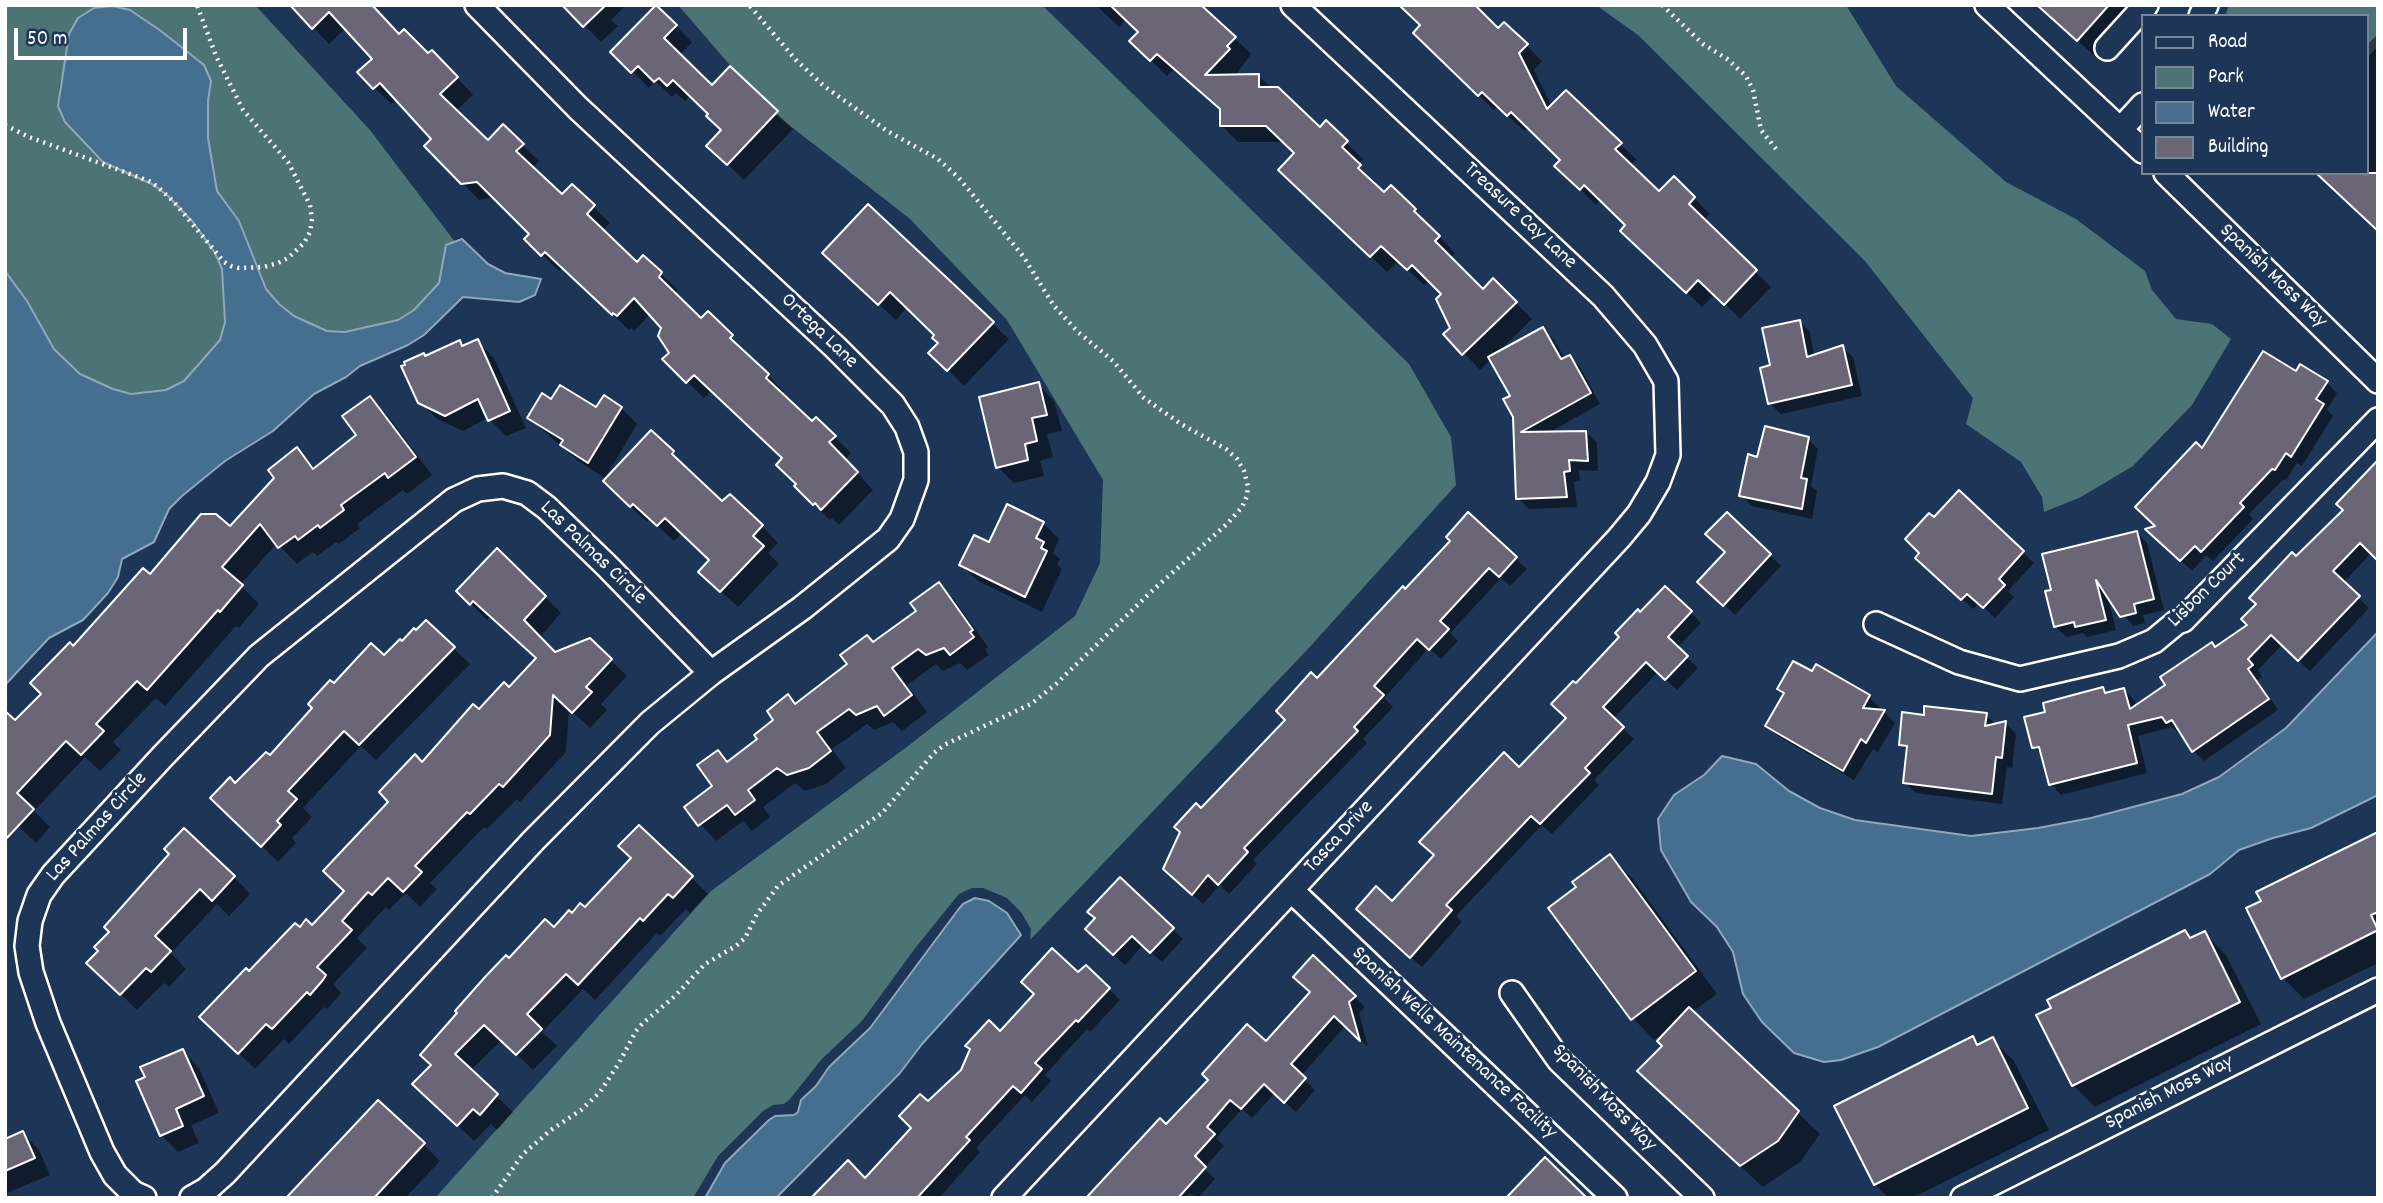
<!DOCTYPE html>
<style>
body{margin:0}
#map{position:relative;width:2383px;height:1203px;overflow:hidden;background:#1d3557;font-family:Dekko,sans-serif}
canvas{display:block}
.frame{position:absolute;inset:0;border:7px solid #fff;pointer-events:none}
.legend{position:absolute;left:2141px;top:14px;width:228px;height:161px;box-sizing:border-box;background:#1d3557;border:2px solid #77869a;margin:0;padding:9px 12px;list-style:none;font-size:21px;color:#fff}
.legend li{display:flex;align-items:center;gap:14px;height:35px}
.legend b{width:35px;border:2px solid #77869a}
.scale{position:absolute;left:14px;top:28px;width:173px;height:32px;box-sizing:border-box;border:4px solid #fff;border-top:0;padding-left:9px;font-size:21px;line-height:24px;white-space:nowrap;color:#fff;-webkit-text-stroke:5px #1d3557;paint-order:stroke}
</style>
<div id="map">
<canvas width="2383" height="1203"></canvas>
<div class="frame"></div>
<ul class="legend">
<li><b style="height:9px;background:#1d3557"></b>Road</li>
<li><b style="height:19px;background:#4c7376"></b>Park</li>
<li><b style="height:19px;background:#466e8e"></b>Water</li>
<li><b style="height:19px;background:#6a6577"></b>Building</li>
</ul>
<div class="scale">50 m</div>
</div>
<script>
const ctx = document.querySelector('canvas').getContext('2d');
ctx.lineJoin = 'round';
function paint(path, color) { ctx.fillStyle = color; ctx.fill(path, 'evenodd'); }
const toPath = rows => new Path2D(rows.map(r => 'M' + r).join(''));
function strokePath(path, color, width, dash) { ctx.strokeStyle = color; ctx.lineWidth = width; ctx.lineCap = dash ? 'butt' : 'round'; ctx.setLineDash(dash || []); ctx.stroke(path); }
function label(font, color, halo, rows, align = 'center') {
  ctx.font = font + ' Dekko,sans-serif'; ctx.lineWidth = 6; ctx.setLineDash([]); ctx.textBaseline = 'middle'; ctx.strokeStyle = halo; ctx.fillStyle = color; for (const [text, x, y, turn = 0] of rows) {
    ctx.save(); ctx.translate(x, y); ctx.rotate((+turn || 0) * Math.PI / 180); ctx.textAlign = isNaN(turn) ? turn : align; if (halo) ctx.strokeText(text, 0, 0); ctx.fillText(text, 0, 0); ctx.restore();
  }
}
const green = toPath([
 [5,5,255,5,370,130,455,242,446,246,439,283,414,310,398,320,362,330,345,332,327,331,294,316,280,304,266,289,239,221,217,191,208,138,208,101,211,81,204,65,161,31,145,21,69,34,68,52,59,88,103,162,154,184,182,208,215,253,222,269,224,286,223,304,225,322,220,340,184,381,167,390,131,394,113,389,80,374,54,349,37,317,5,271],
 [678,5,1042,5,1409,364,1451,437,1456,485,1307,650,1030,940,1031,929,1021,912,1007,898,983,888,972,888,959,894,916,947,862,1021,821,1060,790,1099,784,1104,773,1105,763,1111,718,1156,693,1198,435,1198,711,891,908,746,1075,616,1100,563,1103,480,1007,320,909,218,767,108],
 [1596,5,1846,5,1896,86,2006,182,2076,219,2145,271,2152,290,2176,319,2212,324,2231,339,2192,405,2133,466,2081,497,2044,512,2042,497,2021,462,1966,424,1973,398,1865,261,1638,35],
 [2229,5,2378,5,2378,46,2367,58,2367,16,2225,16]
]);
const water = toPath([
 [112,6,130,10,161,31,204,65,211,81,208,101,208,138,217,191,239,221,266,289,279,304,294,316,327,331,345,332,398,320,414,310,439,283,446,245,462,239,488,264,505,273,541,279,535,295,519,302,463,297,424,335,408,345,360,366,346,377,314,394,273,431,225,461,182,496,169,509,154,542,122,559,118,577,108,593,83,620,49,638,5,685,5,271,27,301,54,349,80,374,113,389,131,394,166,390,184,381,220,340,225,322,222,269,215,253,193,222,168,196,154,185,103,162,65,122,58,106,69,34,78,18,94,8,112,6],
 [2378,632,2378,795,2311,828,2273,838,2239,850,2210,874,1878,1047,1841,1060,1824,1062,1794,1053,1762,1022,1743,994,1733,952,1717,927,1691,902,1661,850,1658,819,1674,795,1704,775,1722,756,1756,764,1789,791,1820,808,1855,820,1971,836,2038,828,2091,818,2182,794,2219,777,2286,728,2378,632],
 [975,898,989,901,1007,913,1021,935,922,1044,900,1073,776,1198,705,1198,725,1163,769,1120,775,1116,794,1115,798,1112,801,1100,816,1086,829,1067,870,1028,958,910,963,904,975,898]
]);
const shadow = toPath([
 [293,5,371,5,399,36,448,68,473,95,456,111,488,142,503,127,539,161,532,168,562,197,572,186,610,223,602,231,637,264,643,257,678,290,674,294,701,321,708,314,784,392,781,395,812,424,816,419,851,453,845,460,873,490,839,525,832,518,830,520,796,486,798,484,784,459,712,390,704,398,664,359,671,353,663,327,651,313,634,331,631,328,629,330,563,267,559,271,526,239,531,234,495,197,479,200,427,146,434,139,397,99,391,104,360,73,374,59,346,28,329,44],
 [569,5,626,5,611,20,618,26,601,42,566,7],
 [1096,5,1199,5,1251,54,1235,76,1258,76,1320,129,1326,123,1363,159,1357,165,1376,183,1374,185,1384,195,1391,187,1415,210,1455,253,1450,258,1483,291,1493,281,1532,319,1497,353,1543,329,1554,340,1565,359,1570,357,1580,367,1600,404,1548,433,1586,432,1597,443,1598,471,1579,470,1580,481,1574,482,1577,507,1529,509,1518,498,1512,396,1491,359,1480,370,1446,334,1453,329,1443,294,1430,280,1424,285,1398,261,1387,272,1297,186,1297,153,1285,142,1238,142,1222,126,1222,110,1174,69,1167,76,1131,41,1140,32,1126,19,1119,27],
 [2052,5,2150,5,2100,61,2047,12],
 [657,7,692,42,679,56,712,88,730,68,793,129,744,180,709,146,723,130,711,114,691,94,685,101,676,93,672,97,655,81,649,88,613,52],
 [1422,26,1498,30,1526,45,1542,61,1534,70,1552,107,1620,144,1636,159,1630,166,1659,194,1674,178,1710,214,1703,220,1771,287,1740,319,1715,294,1702,307,1637,246,1627,225,1601,200,1596,205,1572,181,1562,160,1528,127,1524,131,1498,106,1494,110,1415,33],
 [2378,34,2378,230,2367,173,2367,45],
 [841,269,992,323,1009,339,964,386,931,353,940,344,937,335,907,307,896,320],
 [1799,321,1810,332,1814,356,1842,347,1853,357,1862,396,1781,414,1770,404,1772,366],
 [478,342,494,358,526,428,506,436,488,418,463,431,437,419,420,402,459,343,464,347],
 [2296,373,2326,382,2337,393,2327,410,2333,416,2302,466,2297,463,2286,480,2284,479,2249,514,2253,519,2213,561,2206,555,2192,571,2149,530,2158,527,2203,451],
 [1038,384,1054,401,1062,431,1047,434,1053,457,1040,461,1044,476,1014,483,998,467],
 [370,398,387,415,432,475,407,494,403,490,357,524,360,528,339,544,336,542,317,556,313,552,297,564,277,543,240,585,259,604,239,628,236,626,165,706,156,698,113,742,121,750,100,771,85,757,34,811,50,827,36,843,5,814,15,723,43,694,73,648,150,576,230,528,276,478,296,449,316,469,359,435],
 [551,401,597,410,621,408,637,424,605,478,578,461,529,418],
 [651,432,723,504,762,526,778,543,768,553,779,564,738,607,717,588,711,561,682,533,674,541,650,519,647,522,621,498],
 [1808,439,1818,449,1811,486,1817,491,1812,519,1752,506,1741,495,1759,459],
 [2378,462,2371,553,2343,583,2369,608,2310,671,2282,645,2258,670,2262,677,2257,680,2278,710,2204,761,2194,751,2181,731,2178,733,2172,727,2138,736,2147,773,2061,795,2051,784,2043,757,2034,747,2047,713,2103,689,2107,694,2124,690,2135,701,2136,707,2250,625,2296,559,2345,510],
 [1959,492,2034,563,2008,591,2014,597,1995,618,1979,603,1973,609,1928,568],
 [1727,514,1781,566,1735,615,1700,581,1727,553],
 [1469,515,1527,569,1510,586,1501,578,1450,633,1458,641,1441,659,1429,648,1384,698,1393,707,1363,739,1367,743,1253,860,1257,864,1229,894,1220,885,1203,904,1176,880,1201,811,1288,720,1317,681,1452,541],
 [1043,523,1059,539,1053,553,1060,559,1057,564,1062,569,1042,612,978,581,961,565,989,544],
 [2137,533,2147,543,2164,610,2143,615,2145,623,2133,626,2107,594,2116,630,2087,637,2083,633,2066,637,2055,626,2053,591],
 [938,584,955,601,988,647,985,649,989,655,967,670,960,663,943,671,936,664,907,685,927,712,902,731,893,722,874,730,867,724,832,749,846,768,826,784,805,791,795,783,763,807,770,817,752,831,743,821,716,841,686,808,715,786,717,752,728,763,759,739,776,720,788,697,797,705,874,643,919,611],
 [1666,588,1701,623,1677,648,1698,668,1677,690,1658,672,1613,719,1634,739,1594,780,1599,785,1552,834,1542,825,1456,916,1462,922,1422,967,1369,919,1392,904,1568,718,1576,685],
 [458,591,545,597,561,613,539,638,555,654,590,640,627,676,601,704,607,710,590,728,569,709,566,752,520,802,517,799,487,829,484,827,430,883,437,889,420,907,406,893,389,910,386,907,357,938,367,948,333,984,341,993,327,1009,324,1007,289,1044,284,1039,255,1069,218,1033,249,973,300,929,312,927,346,891,423,764,479,712,509,689,538,659,491,616,487,620],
 [453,648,470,664,376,760,361,746,303,808,312,817,292,838,296,843,278,862,229,814,235,785,270,757,334,685,384,657],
 [1779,688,1869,697,1880,708,1877,711,1884,712,1895,723,1878,752,1873,749,1854,780,1778,736,1767,726,1785,695],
 [1986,715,1996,725,2006,723,2016,734,2012,768,2007,767,2002,804,1916,793,1905,783,1908,752,1901,744,1925,717],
 [639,827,708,894,690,913,686,909,660,936,657,933,595,1000,583,989,542,1032,557,1046,533,1070,502,1040,470,1071,513,1112,497,1130,491,1124,474,1141,431,1100,433,1065,509,961,572,915,585,910,633,859],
 [2378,834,2378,963,2304,999,2283,978],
 [172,854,234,877,250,894,229,916,217,904,171,953,186,969,169,987,164,983,137,1010,89,963,100,951,111,932],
 [1610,856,1632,878,1717,994,1692,1012,1820,1134,1800,1162,1763,1187,1661,1093,1665,1034,1664,1033,1654,1040,1633,1018,1579,888],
 [1173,929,1183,939,1162,962,1143,945,1125,965,1098,939],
 [2185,933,2192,939,2204,933,2226,955,2261,1024,2095,1107,2073,1085],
 [1313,958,1365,1007,1359,1013,1368,1047,1346,1025,1301,1076,1315,1090,1296,1112,1275,1093,1252,1118,1242,1109,1216,1138,1224,1146,1204,1168,1215,1179,1198,1198,1190,1193,1186,1198,1089,1198,1166,1127,1266,1044,1312,993],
 [1086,967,1120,1000,1090,1032,1087,1029,1045,1075,1051,1081,1032,1102,1025,1095,976,1148,980,1152,939,1198,814,1198,865,1180,913,1129,928,1104,962,1071,971,1050,967,1046,1000,1033],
 [1973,1039,1980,1045,1992,1039,2014,1061,2049,1130,1912,1198,1889,1198,1875,1184],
 [183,1051,199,1068,219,1113,191,1125,199,1143,178,1152,161,1135],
 [5,1133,8,1140,23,1133,39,1150,50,1175,5,1194],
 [423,1144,440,1161,405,1198,305,1198]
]);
const building = toPath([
 [290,5,372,5,399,34,404,29,428,53,432,50,458,77,440,94,488,140,503,124,524,144,516,151,562,194,572,184,595,205,587,214,637,262,643,255,662,272,659,277,701,318,708,311,733,335,730,338,769,374,766,378,812,421,816,417,836,436,829,442,858,472,821,510,815,503,813,505,794,486,796,484,776,465,782,458,694,375,686,383,662,359,669,353,658,336,661,328,634,298,617,316,613,313,612,315,545,252,541,256,524,239,529,234,477,182,461,184,424,146,431,139,380,83,373,89,357,72,372,59,329,12,312,29,290,5],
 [562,5,606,5,583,27,562,5],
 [656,5,677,25,664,38,712,85,730,66,778,111,727,165,706,146,721,130,706,116,708,114,673,80,667,86,659,78,654,82,638,66,631,73,610,52,656,5],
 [1110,5,1201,5,1236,37,1227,46,1230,49,1205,75,1259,74,1259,87,1278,87,1320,127,1326,120,1348,141,1342,147,1361,165,1358,168,1384,192,1391,185,1416,209,1414,211,1440,236,1435,241,1483,289,1493,278,1517,302,1462,355,1443,334,1450,328,1436,299,1441,294,1412,265,1407,270,1381,246,1370,257,1278,170,1294,153,1266,126,1220,126,1220,109,1157,54,1150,61,1129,41,1138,32,1110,5],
 [1399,5,1475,5,1498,28,1504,22,1528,44,1519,53,1547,109,1566,90,1622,143,1615,149,1659,191,1674,176,1695,197,1689,204,1757,270,1724,305,1698,280,1686,293,1620,231,1625,225,1584,185,1580,190,1554,166,1560,160,1511,112,1507,116,1482,92,1478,96,1413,33,1420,25,1399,5],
 [2037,5,2109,5,2077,41,2037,5],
 [2316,173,2378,173,2378,231,2316,173],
 [868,204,994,322,947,371,928,353,938,343,932,338,934,335,890,292,878,305,822,253,868,204],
 [1800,320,1807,357,1843,345,1852,385,1768,404,1760,368,1770,365,1762,328,1800,320],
 [1543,327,1561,359,1570,355,1591,393,1521,432,1586,431,1588,461,1569,460,1570,471,1564,472,1567,497,1516,499,1513,417,1503,399,1510,396,1488,357,1543,327],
 [478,339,510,411,488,421,478,399,445,416,418,403,401,366,405,365,404,362,424,353,425,356,460,340,462,346,478,339],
 [2263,351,2296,371,2300,364,2328,381,2316,399,2324,404,2291,457,2286,453,2275,470,2272,469,2240,503,2244,507,2201,552,2195,546,2180,561,2145,529,2155,526,2135,507,2196,442,2202,448,2263,351],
 [1039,382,1047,415,1032,418,1037,441,1025,444,1028,460,996,468,979,397,1039,382],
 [560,385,596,407,604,395,622,407,588,463,560,445,563,440,527,418,542,393,551,399,560,385],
 [370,396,416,457,388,478,385,473,341,505,344,510,320,528,318,525,298,540,295,536,278,548,260,524,222,567,243,585,220,612,218,610,147,690,137,681,96,724,104,731,81,755,66,741,17,793,34,809,5,840,5,711,15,720,41,694,30,683,70,642,73,646,143,568,150,574,201,514,216,514,230,526,274,478,268,470,297,447,313,469,356,435,342,416,370,396],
 [1765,426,1809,437,1801,478,1807,479,1802,509,1739,496,1748,454,1757,457,1765,426],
 [651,430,674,451,672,454,722,501,730,494,763,525,753,536,764,546,720,592,698,572,709,560,665,518,657,526,633,504,630,507,603,481,651,430],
 [2378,460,2378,561,2360,543,2333,571,2360,596,2298,661,2271,635,2248,659,2253,665,2248,669,2269,699,2192,752,2172,720,2166,723,2162,717,2128,725,2137,763,2049,785,2039,747,2032,748,2024,717,2045,712,2043,703,2103,687,2105,693,2124,688,2130,709,2165,685,2160,677,2212,642,2215,647,2247,625,2241,619,2256,604,2249,598,2292,552,2296,556,2343,510,2336,504,2378,460],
 [1959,490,2024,551,1999,579,2005,585,1983,608,1967,594,1961,600,1915,558,1919,553,1905,539,1929,513,1934,517,1959,490],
 [1007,504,1044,522,1036,538,1044,542,1041,548,1047,551,1025,597,959,565,974,535,989,542,1007,504],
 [1468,512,1517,557,1499,577,1489,568,1440,621,1449,629,1429,650,1417,639,1374,686,1384,695,1354,727,1358,731,1244,848,1248,852,1218,885,1208,875,1192,895,1163,869,1180,832,1174,827,1196,803,1201,808,1285,720,1276,711,1311,672,1317,678,1403,586,1405,589,1450,541,1446,537,1468,512],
 [1727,512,1771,554,1723,606,1697,582,1725,552,1705,534,1727,512],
 [2137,531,2154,599,2134,604,2136,613,2120,617,2096,580,2106,620,2075,627,2074,622,2054,627,2045,591,2051,590,2042,554,2137,531],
 [497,548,546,596,524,620,555,652,590,638,612,659,586,687,592,692,572,713,553,695,550,735,503,787,499,784,470,814,467,812,415,866,422,872,403,892,388,878,372,895,368,892,342,921,352,930,317,967,326,975,323,980,310,995,307,992,272,1029,266,1024,238,1054,199,1017,246,968,249,971,295,923,300,927,306,919,312,925,344,891,323,871,388,802,379,792,415,754,422,762,473,704,479,709,504,682,509,687,536,658,473,601,470,605,456,591,497,548],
 [939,582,973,630,970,632,974,637,950,655,944,648,926,655,918,649,892,668,912,695,884,716,877,706,856,715,849,709,817,732,831,751,809,768,787,775,777,768,748,790,755,800,735,815,727,805,698,826,684,807,712,786,697,765,718,750,727,762,757,739,754,735,773,720,767,711,788,694,795,704,847,664,840,655,867,635,873,642,916,611,910,603,939,582],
 [1665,586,1692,611,1668,637,1688,656,1665,680,1646,662,1603,707,1624,727,1585,768,1590,773,1540,824,1531,816,1446,905,1452,910,1410,958,1356,909,1376,886,1392,901,1434,855,1419,842,1504,752,1519,767,1566,718,1551,704,1573,681,1576,683,1619,637,1615,633,1638,609,1640,612,1665,586],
 [426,620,455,647,359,745,344,731,288,791,297,799,277,821,281,825,261,847,210,798,230,777,235,783,266,752,270,755,312,708,308,704,330,680,334,683,371,643,384,655,400,639,402,641,414,628,416,630,426,620],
 [1793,661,1812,671,1816,664,1870,695,1863,708,1885,710,1866,743,1861,739,1843,771,1765,726,1784,693,1777,689,1793,661],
 [1924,706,1987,713,1985,726,2006,721,2002,758,1996,757,1992,794,1903,783,1907,746,1899,745,1902,712,1924,715,1924,706],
 [639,825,693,876,673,898,668,894,643,921,640,918,578,985,566,974,527,1014,542,1029,516,1055,484,1025,455,1054,498,1094,480,1115,473,1109,457,1126,412,1084,431,1065,420,1055,457,1013,455,1011,485,977,506,955,509,958,545,919,554,927,569,910,572,913,580,903,585,907,631,858,618,846,639,825],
 [184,828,235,876,212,901,200,889,155,936,171,951,151,972,146,968,120,995,86,963,98,951,94,947,109,932,104,927,169,854,164,849,184,828],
 [2378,832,2378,912,2371,915,2378,930,2281,979,2246,908,2261,901,2256,892,2378,832],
 [1610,854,1696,971,1631,1020,1548,908,1576,887,1572,882,1610,854],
 [1120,877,1174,928,1150,953,1132,936,1113,955,1085,929,1095,918,1087,912,1120,877],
 [2185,930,2190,938,2205,931,2240,1002,2072,1086,2036,1015,2051,1008,2047,1000,2185,930],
 [1052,948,1078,972,1086,965,1110,988,1078,1022,1076,1020,1035,1063,1042,1069,1021,1093,1013,1086,966,1137,970,1140,917,1198,811,1198,848,1160,865,1178,911,1128,899,1116,920,1094,928,1101,961,1070,970,1049,965,1046,989,1020,1000,1031,1034,994,1021,982,1052,948],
 [1313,955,1356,996,1349,1002,1360,1041,1334,1016,1291,1064,1306,1078,1284,1103,1264,1084,1241,1109,1230,1100,1207,1127,1215,1134,1195,1156,1206,1167,1178,1198,1086,1198,1160,1118,1166,1124,1208,1080,1202,1074,1247,1024,1266,1041,1310,992,1293,977,1313,955],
 [1689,1007,1799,1111,1778,1141,1740,1166,1637,1071,1662,1046,1657,1041,1689,1007],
 [1973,1036,1977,1045,1993,1037,2028,1108,1874,1185,1834,1106,1973,1036],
 [183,1049,204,1096,176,1109,183,1126,160,1136,136,1081,145,1077,140,1067,183,1049],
 [378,1100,425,1143,374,1198,286,1198,378,1100],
 [23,1131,35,1158,5,1171,5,1139,23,1131],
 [1545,1157,1587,1198,1506,1198,1545,1157]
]);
const path = toPath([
 [1662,5,1703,44,1727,59,1746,76,1753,90,1761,130,1776,149],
 [5,125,29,137,149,181,158,187,174,202,224,262,231,266,239,268,264,267,278,263,288,258,304,243,310,232,312,219,310,205,288,162,243,110,216,56,197,5],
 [492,1198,523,1154,551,1130,581,1110,600,1092,619,1063,636,1031,643,1023,675,996,705,964,736,946,745,938,757,914,778,886,882,813,934,753,944,745,1031,704,1056,684,1153,590,1228,523,1242,507,1247,496,1248,486,1244,471,1237,459,1226,449,1181,424,1144,398,1113,361,1078,332,1054,306,1023,256,959,178,938,159,887,131,824,86,796,60,749,5]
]);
const minor = toPath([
 [477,5,578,108,835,347,893,405,907,427,916,452,916,480,902,519,888,539,802,608,711,673],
 [1987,5,2143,151],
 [2201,16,2206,5],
 [2107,48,2146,5],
 [2121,129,2143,105],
 [2166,173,2378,381],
 [1876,624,1959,662,2020,679,2119,656,2154,641,2177,622,2183,620,2378,420],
 [1291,890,1615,1198],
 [1512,993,1559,1060,1702,1198],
 [144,1198,133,1193,115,1175,102,1152,48,1023,31,972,27,946,30,921,39,895,53,875,163,756,259,656,454,500,478,489,503,486,527,493,547,508,607,566,711,673,650,723,534,840,225,1173,206,1190,192,1198],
 [1004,1198,1619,538,1639,514,1658,482,1668,455,1666,381,1645,345,1603,296,1293,5],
 [1963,1198,2378,990]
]);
const streetNames = [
 ["Treasure Cay Lane",1519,217,43],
 ["Spanish Moss Way",2272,277,44],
 ["Ortega Lane",818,332,44],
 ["Las Palmas Circle",592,554,44],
 ["Lisbon Court",2208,591,-44],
 ["Las Palmas Circle",98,828,-48],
 ["Tasca Drive",1340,838,-47],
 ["Spanish Wells Maintenance Facility",1453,1044,43],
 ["Spanish Moss Way",2170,1094,-27],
 ["Spanish Moss Way",1603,1099,46]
];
paint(green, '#4c7376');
paint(water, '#466e8e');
strokePath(water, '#90a8bb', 2);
paint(shadow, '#0007');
paint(building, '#6a6577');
strokePath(building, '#fff', 2);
strokePath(minor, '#fff', 28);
strokePath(path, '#fff', 4.5, [2, 5]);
strokePath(minor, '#1d3557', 23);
label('21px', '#fff', '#1d3557', streetNames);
</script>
